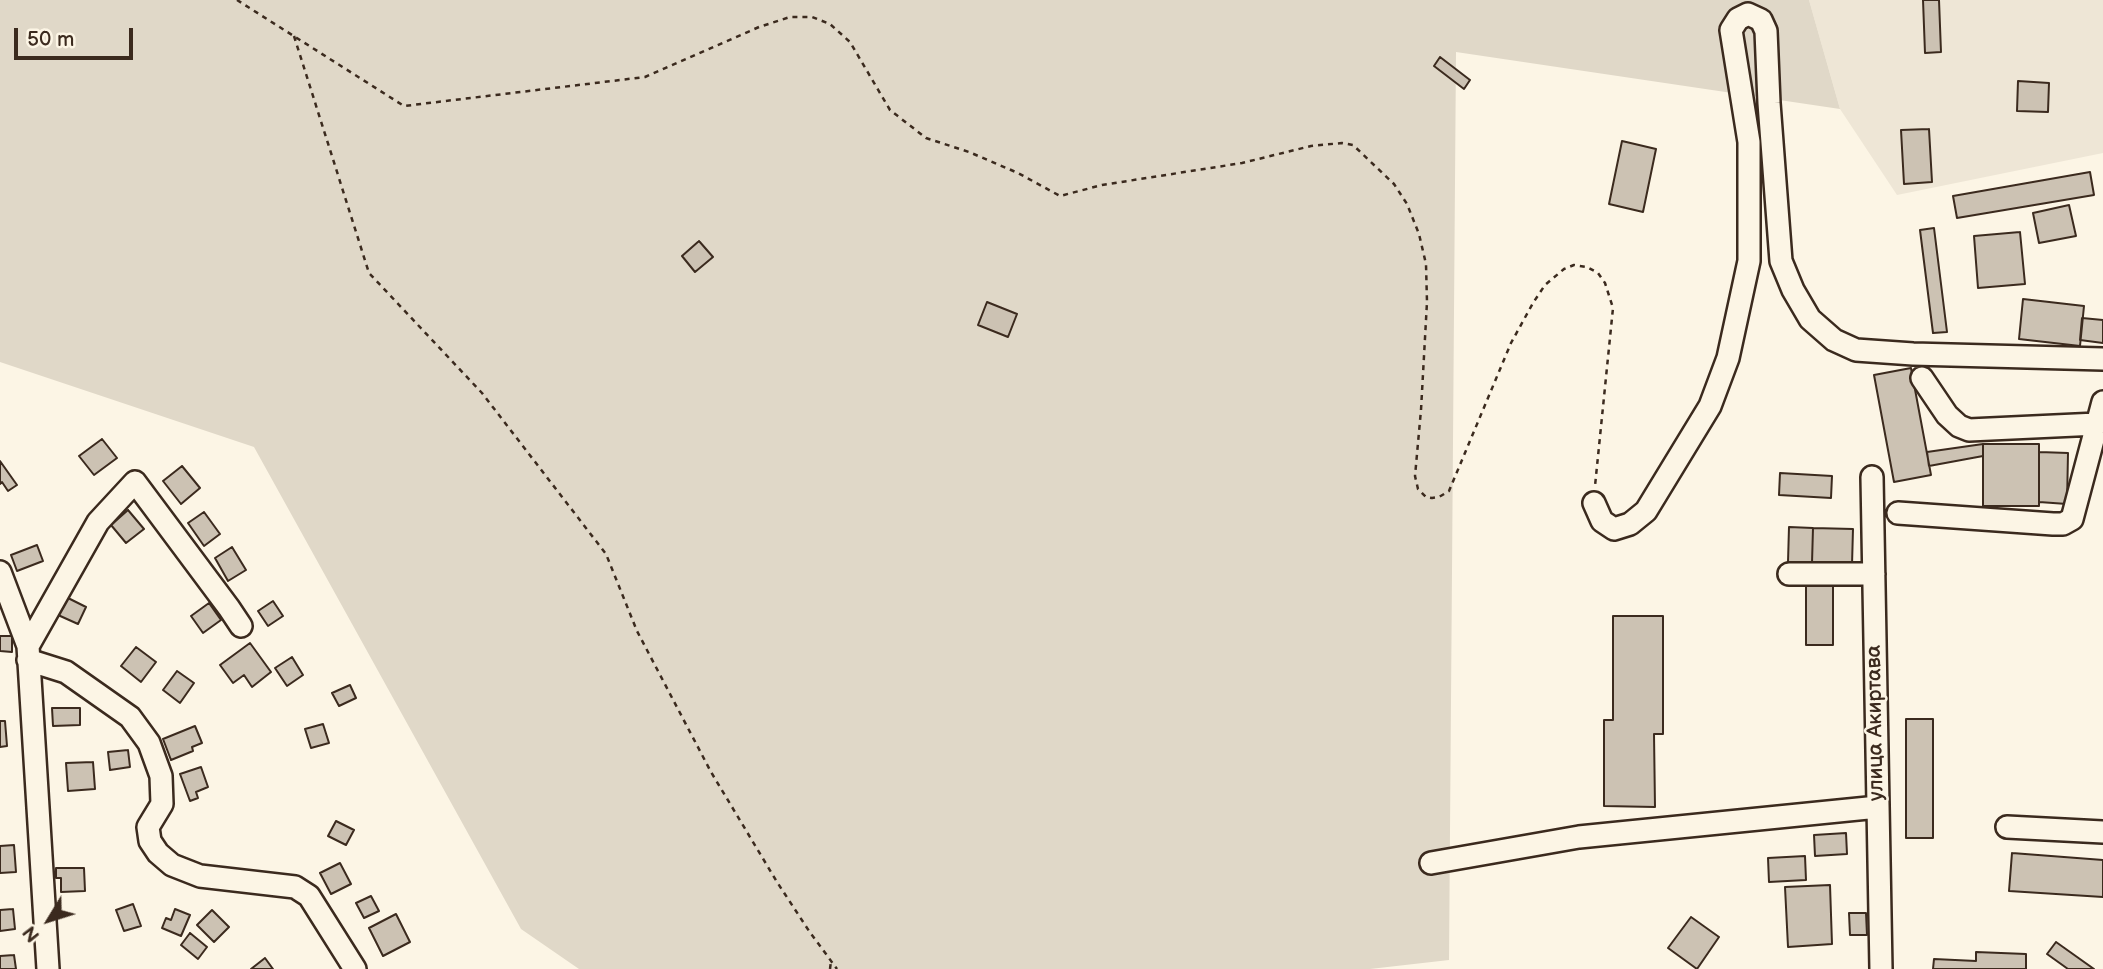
<!DOCTYPE html>
<meta charset="utf-8">
<style>
body{margin:0}
#map{position:relative;width:2103px;height:969px;overflow:hidden;background:#fcf5e5;font-family:"Balsamiq Sans",sans-serif}
canvas{display:block}
.north{position:absolute;left:14px;top:885px;width:70px;height:70px;-webkit-text-stroke:5px #fcf5e5;paint-order:stroke;rotate:232deg;font-size:19px;font-weight:700;line-height:28px;text-align:center;color:#3b2a1e}
.north::after{content:'';display:block;margin:auto;width:24px;height:32px;background:#3b2a1e;clip-path:polygon(50% 0,100% 100%,50% 72%,0 100%)}
.scale{position:absolute;left:14px;top:28px;width:119px;height:32px;box-sizing:border-box;border:4px solid #3b2a1e;border-top:0;padding-left:9px;font-size:21px;line-height:24px;white-space:nowrap;color:#3b2a1e;-webkit-text-stroke:5px #fcf5e5;paint-order:stroke}
</style>
<div id="map">
<canvas width="2103" height="969"></canvas>
<div class="north">N</div>
<div class="scale">50 m</div>
</div>
<script>
const ctx = document.querySelector('canvas').getContext('2d');
ctx.lineJoin = 'round';
function paint(path, color) { ctx.fillStyle = color; ctx.fill(path, 'evenodd'); }
const toPath = rows => new Path2D(rows.map(r => 'M' + r).join(''));
function strokePath(path, color, width, dash) { ctx.strokeStyle = color; ctx.lineWidth = width; ctx.lineCap = dash ? 'butt' : 'round'; ctx.setLineDash(dash || []); ctx.stroke(path); }
function label(font, color, halo, rows, align = 'center') {
  ctx.font = font + ' "Balsamiq Sans",sans-serif'; ctx.lineWidth = 5; ctx.setLineDash([]); ctx.textBaseline = 'middle'; ctx.strokeStyle = halo; ctx.fillStyle = color; for (const [text, x, y, turn = 0] of rows) {
    ctx.save(); ctx.translate(x, y); ctx.rotate((+turn || 0) * Math.PI / 180); ctx.textAlign = isNaN(turn) ? turn : align; if (halo) ctx.strokeText(text, 0, 0); ctx.fillText(text, 0, 0); ctx.restore();
  }
}
const built = toPath([
 [1809,0,2103,0,2103,153,1897,195,1840,109]
]);
const green = toPath([
 [0,0,1809,0,1840,109,1456,52,1449,960,1370,969,579,969,521,929,254,447,0,362]
]);
const building = toPath([
 [1923,0,1939,0,1941,52,1925,53,1923,0],
 [1440,57,1470,80,1464,89,1434,66,1440,57],
 [2018,81,2049,83,2048,112,2017,111,2018,81],
 [1929,129,1932,182,1904,184,1901,130,1929,129],
 [1622,141,1656,149,1643,212,1609,204,1622,141],
 [2090,172,2094,195,1957,218,1953,196,2090,172],
 [2069,205,2076,236,2039,243,2033,213,2069,205],
 [1934,228,1947,332,1933,333,1920,230,1934,228],
 [2020,232,2025,284,1978,288,1974,236,2020,232],
 [699,241,713,257,695,272,682,256,699,241],
 [2023,299,2084,306,2080,346,2019,339,2023,299],
 [987,302,1017,314,1008,337,978,325,987,302],
 [2082,318,2103,320,2103,343,2080,340,2082,318],
 [1911,368,1931,475,1894,482,1874,375,1911,368],
 [102,439,117,458,94,475,79,456,102,439],
 [1983,444,2039,444,2039,506,1983,506,1983,444],
 [1983,444,1983,456,1929,466,1927,452,1983,444],
 [2039,452,2068,453,2067,504,2039,502,2039,452],
 [0,461,17,485,8,491,2,482,0,484,0,461],
 [182,466,200,488,181,504,163,481,182,466],
 [1780,473,1832,476,1831,498,1779,495,1780,473],
 [128,510,144,529,126,543,111,525,128,510],
 [204,512,220,534,204,546,188,523,204,512],
 [1789,527,1813,528,1812,563,1788,562,1789,527],
 [1813,528,1853,529,1852,565,1812,563,1813,528],
 [37,545,43,561,17,571,11,555,37,545],
 [232,547,246,570,228,581,215,558,232,547],
 [1806,585,1833,585,1833,645,1806,645,1806,585],
 [66,597,86,607,78,624,58,615,66,597],
 [273,601,283,616,268,626,258,611,273,601],
 [209,603,221,620,203,633,191,616,209,603],
 [1613,616,1663,616,1663,734,1654,734,1655,807,1604,806,1604,720,1613,720,1613,616],
 [0,636,12,636,12,652,0,651,0,636],
 [250,643,271,672,252,687,244,675,233,683,220,665,250,643],
 [136,647,156,662,141,682,121,666,136,647],
 [292,657,303,675,287,686,275,668,292,657],
 [177,671,194,683,180,703,163,690,177,671],
 [350,685,356,698,339,706,332,693,350,685],
 [52,708,80,708,80,725,53,726,52,708],
 [1906,719,1933,719,1933,838,1906,838,1906,719],
 [0,721,5,721,7,746,0,747,0,721],
 [323,724,329,743,311,748,305,729,323,724],
 [195,726,202,743,192,747,193,751,171,760,163,739,195,726],
 [128,750,130,767,110,770,108,752,128,750],
 [93,762,95,789,68,791,66,763,93,762],
 [201,767,208,787,196,792,198,798,190,801,180,774,201,767],
 [336,821,354,830,346,845,328,836,336,821],
 [1846,833,1847,854,1815,856,1814,835,1846,833],
 [14,845,16,872,0,873,0,846,14,845],
 [2012,853,2103,860,2103,897,2009,891,2012,853],
 [1805,856,1806,880,1769,882,1768,858,1805,856],
 [340,863,351,884,331,894,320,873,340,863],
 [56,868,84,868,85,891,61,892,61,878,56,878,56,868],
 [1830,885,1832,944,1788,947,1785,887,1830,885],
 [371,896,379,911,364,918,356,903,371,896],
 [133,904,141,926,124,931,116,910,133,904],
 [13,909,15,929,0,931,0,910,13,909],
 [175,909,190,915,181,936,162,928,166,918,171,920,175,909],
 [212,910,229,927,214,942,197,925,212,910],
 [1849,913,1866,913,1867,935,1850,935,1849,913],
 [396,914,410,942,383,956,369,928,396,914],
 [1691,917,1719,937,1697,969,1668,948,1691,917],
 [190,933,207,947,198,959,181,945,190,933],
 [2056,942,2094,969,2068,969,2047,954,2056,942],
 [1976,952,2026,954,2026,969,1933,969,1934,959,1976,961,1976,952],
 [14,955,16,969,0,969,0,956,14,955],
 [265,958,273,969,251,969,265,958]
]);
const path = toPath([
 [237,0,404,106,645,77,759,27,790,17,812,17,830,24,850,42,890,110,926,138,969,152,1018,173,1060,196,1102,185,1242,163,1311,146,1342,143,1353,145,1394,184,1407,204,1419,234,1426,264,1427,302,1421,410,1415,476,1418,489,1426,497,1432,498,1439,497,1449,491,1511,343,1533,303,1545,285,1564,269,1574,265,1587,267,1598,273,1605,283,1613,308,1595,486],
 [294,36,369,273,482,393,606,554,637,631,711,772,777,882,809,931,837,969],
 [830,969,831,961]
]);
const minor = toPath([
 [1922,378,1947,415,1959,426,1969,430,2097,424],
 [1872,477,1881,969],
 [1594,503,1602,521,1614,529,1630,524,1646,511,1710,406,1728,358,1749,261,1749,142,1731,30,1738,19,1748,14,1761,20,1766,31,1769,103,1781,261,1793,290,1810,319,1834,340,1856,350,1913,354,2103,359],
 [1898,513,2053,524,2063,524,2072,519,2103,402],
 [0,572,28,646,48,969],
 [1789,574,1874,574],
 [28,646,98,522,135,482,229,608,241,626],
 [28,660,66,672,130,717,149,743,161,776,162,804,148,827,150,841,158,853,172,865,200,876,295,887,309,896,355,969],
 [2007,827,2103,832],
 [1431,863,1579,837,1878,807]
]);
const streetNames = [
 ["улица Акиртава",1876,723,-91]
];
paint(built, '#eee6d6');
paint(green, '#e0d8c8');
paint(building, '#ccc2b3');
strokePath(building, '#3b2a1e', 2);
strokePath(minor, '#3b2a1e', 26);
strokePath(path, '#3b2a1e', 2.5, [5, 5]);
strokePath(minor, '#fcf5e5', 21);
label('21px', '#3b2a1e', '#fcf5e5', streetNames);
</script>
